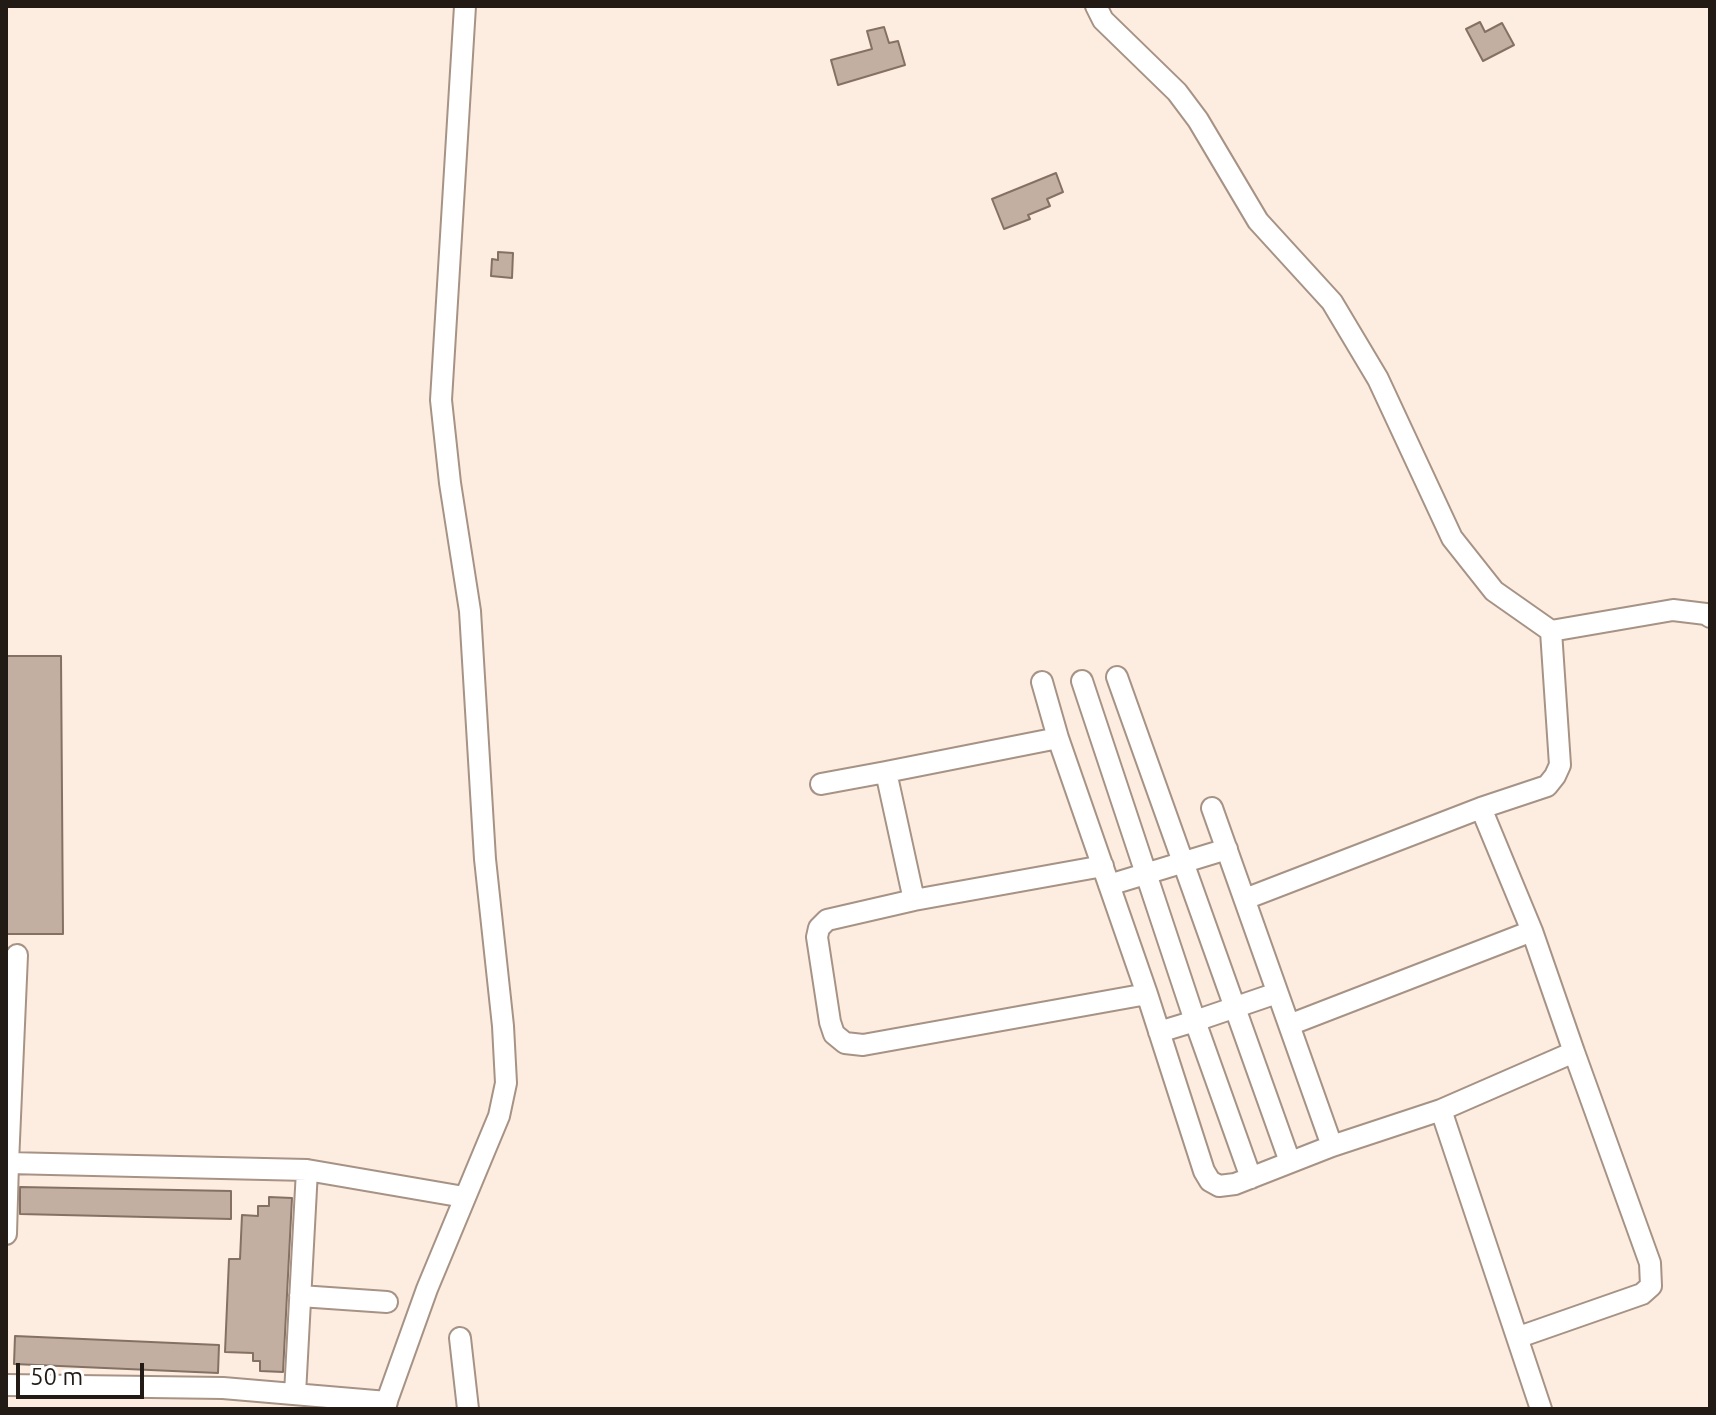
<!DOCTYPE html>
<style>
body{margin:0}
#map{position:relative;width:1716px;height:1415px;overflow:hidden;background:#fdece0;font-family:Ubuntu,sans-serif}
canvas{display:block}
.frame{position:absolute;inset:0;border:8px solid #211a15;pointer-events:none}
.scale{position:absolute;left:16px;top:1363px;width:128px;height:36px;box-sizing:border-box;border:4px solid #211a15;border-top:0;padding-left:10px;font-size:24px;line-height:28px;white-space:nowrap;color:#211a15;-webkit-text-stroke:6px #fff;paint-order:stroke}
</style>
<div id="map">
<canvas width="1716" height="1415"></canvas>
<div class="frame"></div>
<div class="scale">50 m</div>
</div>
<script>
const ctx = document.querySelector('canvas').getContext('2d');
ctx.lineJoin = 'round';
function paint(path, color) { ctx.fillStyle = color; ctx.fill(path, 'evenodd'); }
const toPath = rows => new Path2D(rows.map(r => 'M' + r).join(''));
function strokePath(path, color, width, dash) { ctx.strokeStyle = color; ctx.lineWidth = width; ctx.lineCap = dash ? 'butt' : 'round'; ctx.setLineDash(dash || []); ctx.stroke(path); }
const building = toPath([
 [1480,22,1485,32,1502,23,1514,45,1483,61,1466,29,1480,22],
 [884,27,889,43,898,41,905,65,838,85,831,60,872,49,867,31,884,27],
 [1056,173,1063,192,1047,199,1050,206,1028,215,1030,219,1004,229,992,199,1056,173],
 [498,252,513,253,512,278,491,276,492,259,498,260,498,252],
 [6,656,61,656,63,934,6,934,6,656],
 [20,1187,231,1191,231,1219,20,1214,20,1187],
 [269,1197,292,1198,283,1372,260,1371,260,1361,253,1361,253,1353,225,1352,229,1259,240,1259,242,1215,258,1216,258,1206,269,1206,269,1197],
 [15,1336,219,1345,218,1373,14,1364,15,1336]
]);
const minor = toPath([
 [1096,6,1103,20,1177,92,1198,120,1258,221,1332,302,1378,379,1452,538,1494,591,1551,631,1673,610,1706,614,1710,617],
 [1117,677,1290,1162],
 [1082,681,1195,1021,1277,993],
 [1042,682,1058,738,1147,994,1204,1171,1210,1181,1219,1186,1235,1184,1332,1146,1441,1110,1541,1409],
 [821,784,886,772],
 [1212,808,1332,1146],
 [1481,808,1547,786,1555,776,1560,765,1551,631],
 [1103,866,914,900,827,920,819,928,817,937,830,1022,834,1034,845,1043,863,1045,1147,994],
 [1109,885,1227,849],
 [1245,899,1481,808,1532,931,1289,1025],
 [914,900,886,772,1058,738],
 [1532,931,1574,1052],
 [17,955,8,1163,307,1170,464,1197],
 [1159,1032,1195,1021,1251,1178],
 [1441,1110,1574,1052,1650,1263,1651,1286,1642,1294,1519,1337],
 [6,1234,8,1163],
 [300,1296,387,1302],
 [460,1338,468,1409],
 [6,1385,223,1388,387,1402],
 [295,1394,307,1170],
 [384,1409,427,1289,499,1116,506,1083,503,1026,485,859,470,611,450,483,441,400,465,6]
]);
paint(building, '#c3afa1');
strokePath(building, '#847164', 2);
strokePath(minor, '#a69385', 24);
strokePath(minor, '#fff', 20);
</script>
